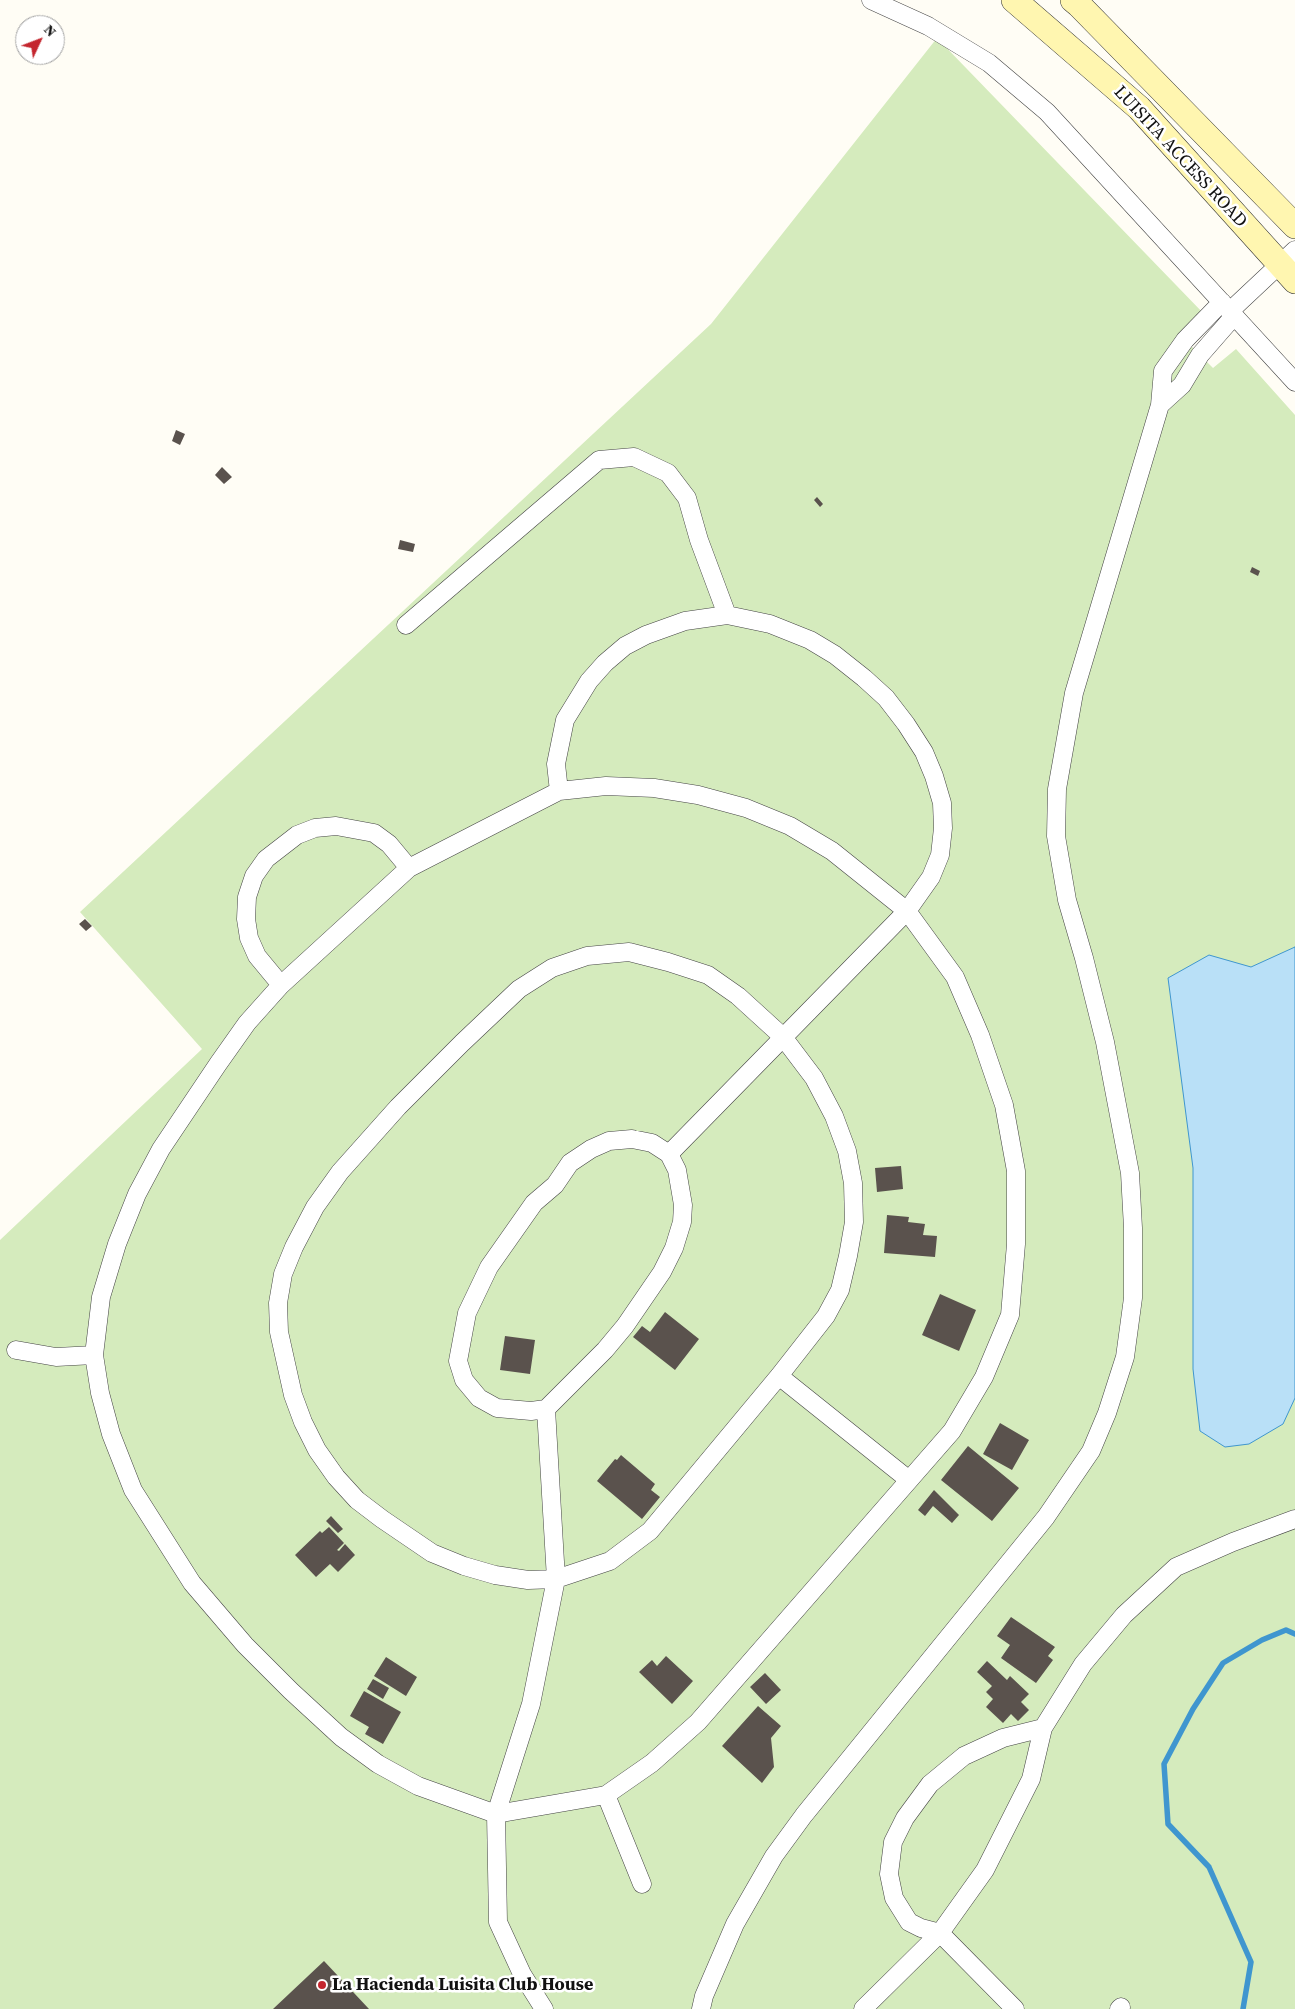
<!DOCTYPE html>
<style>
body{margin:0}
#map{position:relative;width:1295px;height:2009px;overflow:hidden;background:#fffdf5;font-family:"Source Serif 4",serif}
canvas{display:block}
.north{position:absolute;left:15px;top:15px;width:50px;height:50px;box-sizing:border-box;background:#fff;border:1px solid #a0a0a0;border-radius:50%;rotate:47deg;font-size:14px;font-weight:700;line-height:20px;text-align:center;color:#111}
.north::after{content:'';display:block;margin:auto;width:18px;height:22px;background:#c4262e;clip-path:polygon(50% 0,100% 100%,50% 72%,0 100%)}
</style>
<div id="map">
<canvas width="1295" height="2009"></canvas>
<div class="north">N</div>
</div>
<script>
const ctx = document.querySelector('canvas').getContext('2d');
ctx.lineJoin = 'round';
function paint(path, color) { ctx.fillStyle = color; ctx.fill(path, 'evenodd'); }
const toPath = rows => new Path2D(rows.map(r => 'M' + r).join(''));
function strokePath(path, color, width, dash) { ctx.strokeStyle = color; ctx.lineWidth = width; ctx.lineCap = dash ? 'butt' : 'round'; ctx.setLineDash(dash || []); ctx.stroke(path); }
function label(font, color, halo, rows, align = 'center') {
  ctx.font = font + ' "Source Serif 4",serif'; ctx.lineWidth = 5; ctx.setLineDash([]); ctx.textBaseline = 'middle'; ctx.strokeStyle = halo; ctx.fillStyle = color; for (const [text, x, y, turn = 0] of rows) {
    ctx.save(); ctx.translate(x, y); ctx.rotate((+turn || 0) * Math.PI / 180); ctx.textAlign = isNaN(turn) ? turn : align; if (halo) ctx.strokeText(text, 0, 0); ctx.fillText(text, 0, 0); ctx.restore();
  }
}
const green = toPath([
 [937,38,1205,315,1185,340,1213,368,1236,349,1295,415,1295,2009,0,2009,0,1240,202,1049,80,912,711,324]
]);
const water = toPath([
 [1295,947,1295,1398,1283,1424,1249,1444,1225,1447,1200,1431,1193,1369,1193,1168,1168,978,1209,955,1251,967,1295,947]
]);
const stream = toPath([
 [1243,2009,1251,1962,1209,1867,1168,1824,1164,1764,1193,1709,1223,1663,1262,1640,1286,1630,1295,1634]
]);
const building = toPath([
 [176,430,185,434,180,445,172,441],
 [222,467,232,477,224,484,215,475],
 [817,497,823,504,820,507,814,500],
 [400,540,415,544,413,552,398,549],
 [1252,567,1260,571,1258,576,1250,572],
 [85,919,92,926,86,931,79,924],
 [901,1166,903,1189,877,1192,875,1168],
 [887,1215,909,1217,908,1222,925,1224,923,1235,937,1236,935,1257,884,1253],
 [940,1294,976,1310,959,1351,922,1335],
 [665,1312,699,1339,675,1370,633,1337,642,1326,650,1332],
 [505,1336,535,1340,530,1374,500,1370],
 [1000,1423,1029,1440,1012,1470,983,1454],
 [968,1446,1019,1488,992,1521,941,1480],
 [621,1455,655,1484,651,1490,660,1497,642,1519,597,1481,615,1459,617,1460],
 [934,1490,959,1515,952,1523,933,1506,925,1516,918,1510],
 [331,1516,343,1529,338,1533,326,1521],
 [329,1527,344,1543,337,1550,339,1551,345,1544,355,1555,338,1572,330,1564,316,1577,295,1555,320,1531,322,1533],
 [1011,1617,1055,1647,1048,1656,1053,1660,1036,1683,1001,1658,1010,1645,997,1636],
 [666,1656,693,1681,672,1704,639,1672,652,1660,657,1666],
 [386,1657,417,1677,406,1696,374,1676],
 [987,1661,1007,1680,1010,1676,1029,1694,1021,1702,1029,1710,1018,1721,1011,1714,1003,1723,986,1707,993,1699,986,1692,992,1686,977,1672],
 [765,1673,781,1690,766,1704,750,1687],
 [373,1679,389,1688,383,1699,367,1689],
 [364,1691,401,1712,383,1744,365,1734,369,1727,350,1716],
 [758,1706,781,1726,771,1738,774,1767,762,1783,722,1746],
 [324,1961,369,2009,273,2009]
]);
const street = toPath([
 [871,0,928,26,989,63,1047,112,1295,382],
 [1230,311,1295,250],
 [1160,405,1182,385,1200,355,1234,316],
 [406,625,599,460,634,457,668,473,687,498,699,540,727,615],
 [606,786,654,788,698,795,746,808,790,826,832,851,907,911,955,977,980,1035,1004,1105,1016,1171,1016,1244,1010,1315,984,1377,952,1431,698,1722,652,1763,606,1795,496,1814,418,1786,378,1764,341,1737,291,1691,245,1645,192,1583,133,1490,111,1434,100,1393,94,1355,101,1297,117,1244,137,1194,161,1149,218,1064,247,1023,281,985,409,868,559,791,606,786],
 [559,791,556,764,565,720,589,681,605,663,625,646,646,635,685,621,727,615,770,624,810,640,835,655,864,678,886,698,906,724,924,752,934,776,942,803,943,828,940,855,931,877,907,911,669,1154],
 [629,952,668,962,708,975,738,996,783,1037,814,1078,834,1116,847,1151,853,1183,854,1222,848,1256,840,1290,826,1316,779,1376,650,1531,610,1561,556,1579,528,1580,495,1575,464,1566,432,1553,382,1519,357,1500,336,1477,317,1450,303,1422,293,1395,279,1332,278,1303,283,1274,294,1247,315,1207,340,1172,398,1107,462,1043,519,989,552,968,587,956,629,952],
 [281,985,257,956,249,938,246,919,247,897,254,876,266,859,297,835,315,828,336,826,374,833,389,844,409,868],
 [632,1139,652,1143,669,1154,677,1170,683,1205,682,1222,674,1248,662,1272,625,1326,605,1350,546,1409,531,1411,497,1408,479,1398,464,1380,458,1361,467,1313,489,1267,534,1203,555,1185,570,1163,591,1149,609,1141,632,1139],
 [16,1350,56,1357,94,1355],
 [779,1376,909,1480],
 [606,1795,642,1884],
 [544,2009,522,1974,498,1922,496,1814,531,1704,556,1579,546,1409],
 [701,2009,704,1996,735,1924,774,1856,804,1815,1046,1517,1091,1451,1107,1413,1125,1357,1133,1298,1133,1228,1130,1173,1105,1042,1084,958,1067,900,1056,836,1057,789,1074,693,1160,405,1163,371,1185,340,1222,302],
 [863,2009,940,1933,985,1870,1031,1779,1043,1728,1083,1664,1124,1615,1176,1567,1233,1542,1295,1519],
 [1015,2009,940,1933,921,1928,909,1922,894,1898,889,1874,893,1842,905,1818,930,1784,964,1756,1003,1738,1043,1728],
 [1119,2009,1121,2007]
]);
const secondary = toPath([
 [1014,0,1139,108,1295,281],
 [1073,0,1079,5,1295,226]
]);
const markers = [
 [322,1985,5,"#c4262e"]
];
const streetNames = [
 ["LUISITA ACCESS ROAD",1180,157,47]
];
const poiNames = [
 ["La Hacienda Luisita Club House",332,1985]
];
paint(green, '#d5ebbd');
paint(water, '#b9e0f7');
strokePath(water, '#3f96cf', 1);
strokePath(stream, '#3f96cf', 5.5);
paint(building, '#5a524d');
strokePath(street, '#444', 19);
strokePath(secondary, '#333', 26);
strokePath(street, '#fff', 18);
strokePath(secondary, '#fff6b0', 25);
for (const [x, y, r, color] of markers) { const dot = new Path2D(); dot.arc(x, y, r, 0, 2 * Math.PI); ctx.fillStyle = color; ctx.fill(dot); strokePath(dot, '#fff', 2); }
label('18px', '#111', '#fff', streetNames);
label('bold 18px', '#111', '#fff', poiNames, 'left');
</script>
